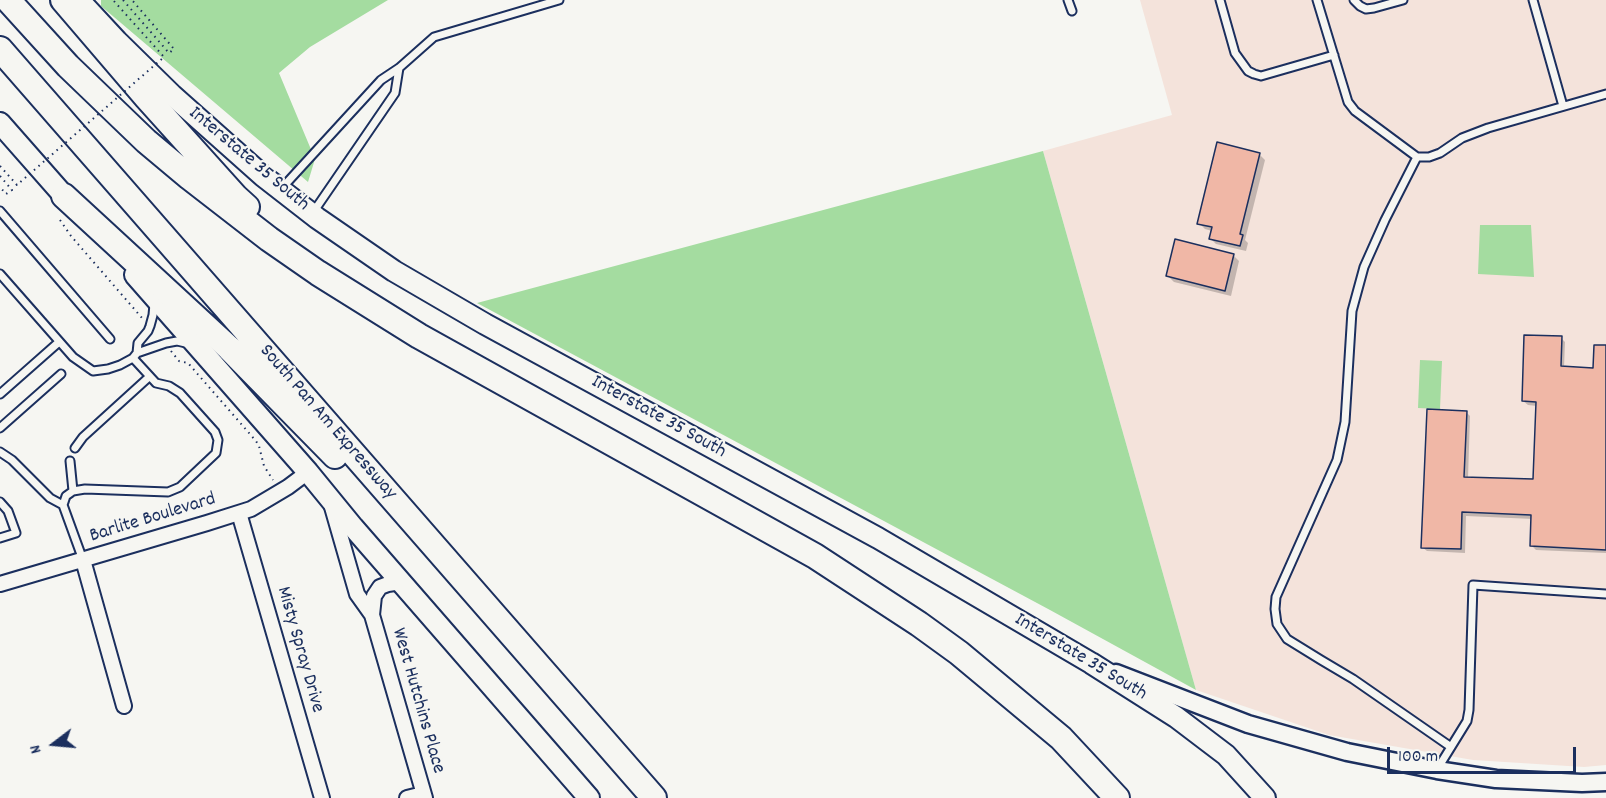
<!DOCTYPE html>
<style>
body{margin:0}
#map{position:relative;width:1606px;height:798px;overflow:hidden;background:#f6f6f2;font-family:Dekko,sans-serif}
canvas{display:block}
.north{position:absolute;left:24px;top:714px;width:60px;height:60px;-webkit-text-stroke:4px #f6f6f2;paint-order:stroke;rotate:254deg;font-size:16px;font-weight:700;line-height:24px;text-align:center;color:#1b2f5e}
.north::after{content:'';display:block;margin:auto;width:21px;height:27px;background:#1b2f5e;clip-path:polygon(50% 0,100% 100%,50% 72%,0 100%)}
.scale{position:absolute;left:1387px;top:747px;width:189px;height:27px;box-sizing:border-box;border:3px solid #1b2f5e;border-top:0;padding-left:8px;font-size:18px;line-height:21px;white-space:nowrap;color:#1b2f5e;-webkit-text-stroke:4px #f6f6f2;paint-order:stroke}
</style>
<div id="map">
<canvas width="1606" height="798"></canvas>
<div class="north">N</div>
<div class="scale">100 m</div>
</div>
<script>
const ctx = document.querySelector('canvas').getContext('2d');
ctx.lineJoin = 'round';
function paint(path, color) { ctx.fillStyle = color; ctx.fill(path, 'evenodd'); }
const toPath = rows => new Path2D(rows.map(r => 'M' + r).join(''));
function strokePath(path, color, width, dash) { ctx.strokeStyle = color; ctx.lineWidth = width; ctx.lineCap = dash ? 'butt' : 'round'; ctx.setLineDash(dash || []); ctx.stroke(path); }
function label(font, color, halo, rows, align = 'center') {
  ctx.font = font + ' Dekko,sans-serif'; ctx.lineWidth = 4.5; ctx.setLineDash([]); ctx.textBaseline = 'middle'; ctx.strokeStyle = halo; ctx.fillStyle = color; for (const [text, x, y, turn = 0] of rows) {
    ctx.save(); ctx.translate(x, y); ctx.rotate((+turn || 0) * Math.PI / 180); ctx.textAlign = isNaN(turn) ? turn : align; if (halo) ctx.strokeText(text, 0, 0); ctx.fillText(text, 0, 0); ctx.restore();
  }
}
const built = toPath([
 [1140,0,1606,0,1606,765,1584,767,1473,760,1329,735,1196,690,1043,151,1172,115]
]);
const green = toPath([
 [101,0,388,0,310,47,279,73,315,159,308,182,101,6],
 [1043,151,1196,690,1050,610,477,303],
 [1480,225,1531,225,1534,277,1478,274],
 [1420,360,1442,361,1440,409,1418,408]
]);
const shadow = toPath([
 [1259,154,1265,160,1245,240,1248,243,1246,251,1216,244,1210,238,1212,231,1205,229,1199,223],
 [1233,255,1239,261,1231,296,1174,282,1168,276],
 [1561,338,1565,342,1564,368,1594,369,1606,347,1606,553,1536,550,1532,546,1533,519,1466,516,1465,553,1427,551,1422,547,1466,412,1470,416,1468,478,1534,481,1537,406,1528,405,1523,401]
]);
const building = toPath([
 [1217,142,1260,153,1240,234,1243,235,1240,246,1209,239,1212,227,1197,224,1217,142],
 [1175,239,1234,254,1225,291,1166,276,1175,239],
 [1524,335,1562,336,1561,366,1593,368,1594,345,1606,345,1606,550,1530,546,1531,515,1462,512,1461,549,1421,548,1427,409,1467,411,1464,477,1533,479,1536,402,1522,401,1524,335]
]);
const path = toPath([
 [123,0,169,53,174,49,132,0],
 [0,176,12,190,6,194,0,187],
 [60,220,71,236,142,318],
 [171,351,179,361,188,363,256,441,259,446,264,466,273,480]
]);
const service = toPath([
 [1068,0,1072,11],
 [1220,0,1235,53,1248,71,1254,74,1261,76,1334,55],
 [1317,0,1348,102,1355,111,1417,157,1429,157,1440,153,1462,138,1488,128,1606,94],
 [1354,0,1360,6,1366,9,1374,8,1403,0],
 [1533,0,1563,106],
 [1417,157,1385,220,1364,267,1352,311,1345,422,1337,460,1276,597,1275,609,1277,624,1287,639,1321,660,1353,679,1451,747],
 [282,188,381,80,399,68,434,37,559,0],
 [0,211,110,339],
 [312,214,395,93,399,68],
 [0,274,73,357,93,371,108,369,120,365,133,358],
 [137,353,166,343,177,341,190,344],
 [0,394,59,342],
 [0,428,61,374],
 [75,448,83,437,149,377],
 [0,452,12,460,50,498,63,505],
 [70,461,73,491],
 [0,502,8,511,16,533,0,538],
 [83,560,63,505,66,496,73,491,85,489,168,492,180,487,216,453,218,440,215,432,180,393,169,386,156,383,133,358,137,353,138,343,148,331,150,326,153,315,154,304],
 [1438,768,1467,721,1469,710,1473,585,1606,594]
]);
const minor = toPath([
 [332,507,357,594,372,615,425,798],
 [239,513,322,798],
 [83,560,124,706],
 [0,584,207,523,251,509,288,487,308,472],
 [372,615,374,596,380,587,388,584,401,582],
 [407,798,423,794]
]);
const tertiary = toPath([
 [1116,673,1248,724,1347,752,1437,770,1496,779,1582,783,1606,782]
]);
const secondary = toPath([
 [79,0,117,41,172,95,263,176,317,218,394,271,485,324,878,538,1091,663,1176,717,1226,755,1265,798],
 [0,123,73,206],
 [135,275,308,472,353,527,589,798]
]);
const motorway = toPath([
 [8,0,68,66,146,141,189,177,269,239,318,273,419,336,815,556,919,624,959,653,1061,738,1117,798],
 [63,0,146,97,236,197,247,207],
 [0,49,654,798],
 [64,196,229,348,335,456]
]);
const pathBridge = toPath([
 [0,166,17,185,164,57,113,0]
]);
const streetNames = [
 ["Interstate 35 South",248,160,40],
 ["Interstate 35 South",658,418,29],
 ["South Pan Am Expressway",327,423,49],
 ["Barlite Boulevard",153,519,-17],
 ["Misty Spray Drive",299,650,74],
 ["Interstate 35 South",1080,658,31],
 ["West Hutchins Place",417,701,74]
];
paint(built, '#f4e3db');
paint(green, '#a4dca0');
paint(shadow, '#0003');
paint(building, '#f0b7a6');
strokePath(building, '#1b2f5e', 1.5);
strokePath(service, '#1b2f5e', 11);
strokePath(minor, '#1b2f5e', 18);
strokePath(tertiary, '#1b2f5e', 21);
strokePath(secondary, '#1b2f5e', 24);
strokePath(motorway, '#1b2f5e', 28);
strokePath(path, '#1b2f5e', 2, [1.5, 4.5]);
strokePath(service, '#f6f6f2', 7);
strokePath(minor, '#f6f6f2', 14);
strokePath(tertiary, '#f6f6f2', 16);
strokePath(secondary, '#f6f6f2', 20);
strokePath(motorway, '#f6f6f2', 24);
strokePath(pathBridge, '#1b2f5e', 2, [1.5, 4.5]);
label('20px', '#1b2f5e', '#f6f6f2', streetNames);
</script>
